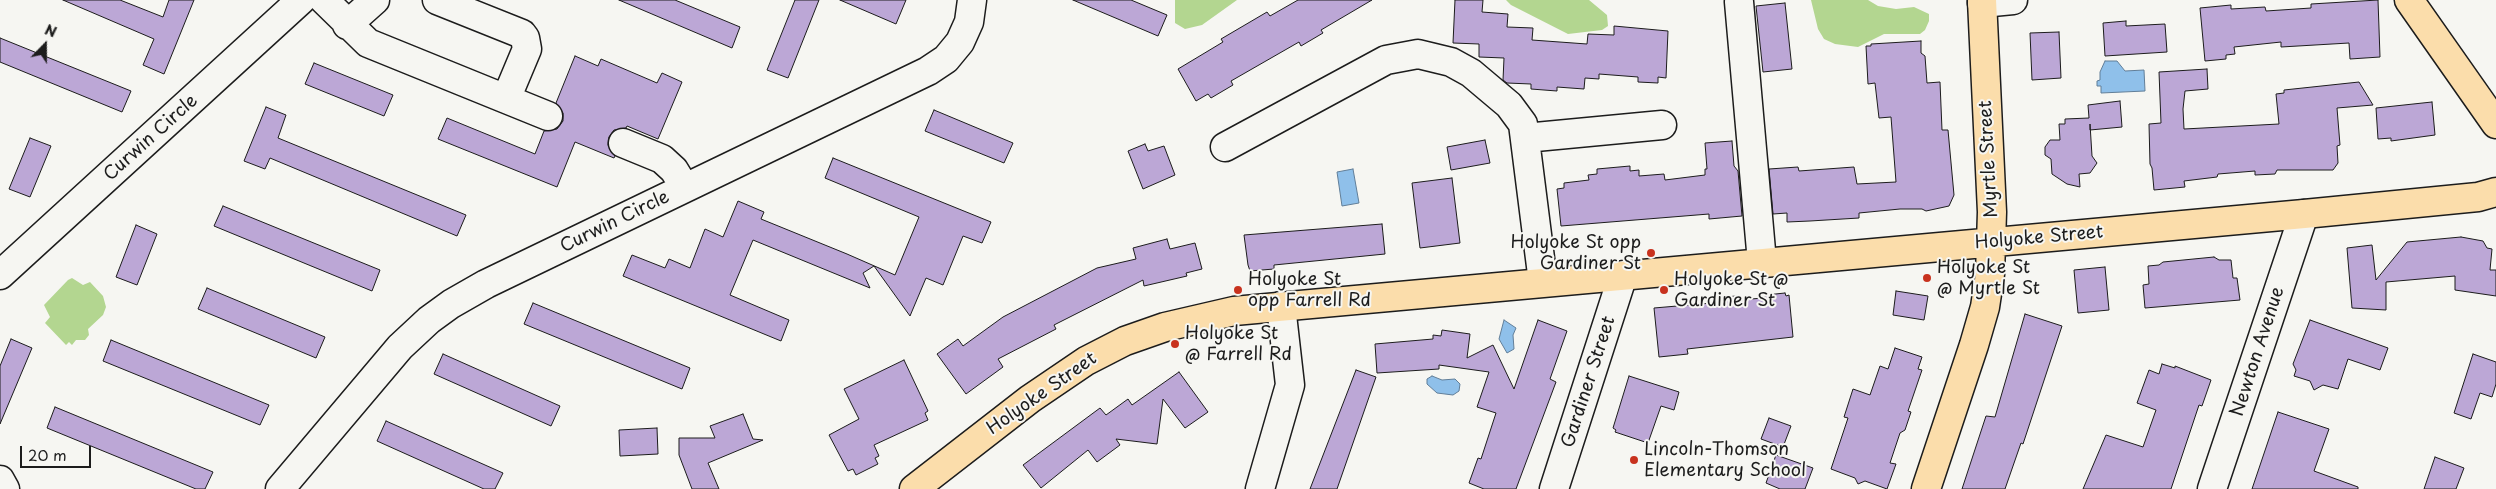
<!DOCTYPE html>
<style>
body{margin:0}
#map{position:relative;width:2496px;height:489px;overflow:hidden;background:#f6f6f2;font-family:"Playpen Sans",sans-serif}
canvas{display:block}
.north{position:absolute;left:20px;top:20px;width:50px;height:50px;-webkit-text-stroke:4px #f6f6f2;paint-order:stroke;rotate:22deg;font-size:14px;font-weight:700;line-height:20px;text-align:center;color:#1c1c1c}
.north::after{content:'';display:block;margin:auto;width:18px;height:22px;background:#1c1c1c;clip-path:polygon(50% 0,100% 100%,50% 72%,0 100%)}
.scale{position:absolute;left:20px;top:446px;width:71px;height:22px;box-sizing:border-box;border:2px solid #1c1c1c;border-top:0;padding-left:6px;font-size:15px;line-height:18px;white-space:nowrap;color:#1c1c1c;-webkit-text-stroke:4px #f6f6f2;paint-order:stroke}
</style>
<div id="map">
<canvas width="2496" height="489"></canvas>
<div class="north">N</div>
<div class="scale">20 m</div>
</div>
<script>
const ctx = document.querySelector('canvas').getContext('2d');
ctx.lineJoin = 'round';
function paint(path, color) { ctx.fillStyle = color; ctx.fill(path, 'evenodd'); }
const toPath = rows => new Path2D(rows.map(r => 'M' + r).join(''));
function strokePath(path, color, width, dash) { ctx.strokeStyle = color; ctx.lineWidth = width; ctx.lineCap = dash ? 'butt' : 'round'; ctx.setLineDash(dash || []); ctx.stroke(path); }
function label(font, color, halo, rows, align = 'center') {
  ctx.font = font + ' "Playpen Sans",sans-serif'; ctx.lineWidth = 4; ctx.setLineDash([]); ctx.textBaseline = 'middle'; ctx.strokeStyle = halo; ctx.fillStyle = color; for (const [text, x, y, turn = 0] of rows) {
    ctx.save(); ctx.translate(x, y); ctx.rotate((+turn || 0) * Math.PI / 180); ctx.textAlign = isNaN(turn) ? turn : align; if (halo) ctx.strokeText(text, 0, 0); ctx.fillText(text, 0, 0); ctx.restore();
  }
}
const green = toPath([
 [1175,0,1237,0,1202,25,1185,29,1175,23],
 [1506,0,1589,0,1607,15,1608,26,1602,30,1568,34,1511,5],
 [1811,0,1868,0,1878,6,1896,9,1914,7,1929,14,1929,21,1925,30,1920,34,1884,34,1858,47,1835,44,1824,39,1818,29],
 [72,278,83,285,90,282,103,296,106,307,103,315,88,329,89,335,85,340,76,340,72,345,69,342,66,345,45,323,50,317,44,305,68,280]
]);
const water = toPath([
 [2105,61,2117,61,2125,71,2144,70,2145,91,2101,93,2101,86,2097,86,2097,81,2100,80,2100,72,2105,61],
 [1353,169,1359,203,1342,206,1337,172,1353,169],
 [1504,320,1516,328,1513,335,1514,349,1507,353,1499,339,1504,320],
 [1432,376,1442,380,1455,379,1460,384,1459,391,1453,395,1437,393,1427,384,1427,379,1432,376]
]);
const building = toPath([
 [63,0,120,0,163,17,169,0,194,0,164,74,143,65,154,39,63,0],
 [619,0,675,0,740,27,732,48,619,0],
 [795,0,819,0,788,78,767,70,795,0],
 [840,0,906,0,896,24,840,0],
 [1073,0,1131,0,1167,15,1158,36,1073,0],
 [1298,0,1372,0,1321,30,1323,33,1301,46,1299,42,1231,81,1233,85,1211,98,1208,94,1196,101,1178,69,1223,42,1221,39,1267,12,1270,16,1298,0],
 [1455,0,1483,0,1482,12,1508,14,1507,27,1533,28,1532,40,1587,44,1588,34,1614,35,1614,26,1668,31,1666,78,1658,77,1658,83,1638,82,1638,77,1599,74,1599,79,1585,78,1584,89,1557,87,1557,91,1531,89,1531,84,1507,83,1503,80,1504,58,1479,57,1479,44,1453,43,1455,0],
 [2378,0,2380,57,2350,59,2349,43,2281,47,2281,42,2234,47,2235,54,2226,55,2226,59,2205,61,2200,8,2231,5,2231,9,2265,7,2266,11,2311,8,2311,4,2378,0],
 [1785,3,1792,69,1763,72,1756,6,1785,3],
 [2126,21,2126,26,2165,24,2167,52,2105,56,2103,23,2126,21],
 [2059,32,2061,78,2032,80,2030,33,2059,32],
 [0,38,131,91,122,112,0,62,0,38],
 [1921,41,1921,53,1925,56,1927,83,1940,82,1942,130,1948,130,1954,195,1949,206,1926,211,1922,209,1900,209,1859,213,1859,218,1810,221,1787,222,1787,213,1773,214,1769,169,1798,167,1799,171,1854,167,1857,184,1896,182,1891,117,1879,118,1875,83,1868,84,1866,46,1871,46,1871,44,1921,41],
 [575,56,598,66,601,59,657,83,662,73,682,82,658,139,627,126,626,128,614,130,609,137,608,145,615,156,614,158,575,142,557,187,438,139,447,118,535,154,544,131,557,129,563,121,563,113,556,103,575,56],
 [314,63,393,95,384,116,305,84,314,63],
 [2207,69,2208,89,2185,91,2183,109,2184,129,2279,124,2276,94,2284,93,2284,90,2359,82,2373,105,2337,108,2340,145,2337,146,2338,163,2333,170,2277,170,2275,174,2255,175,2255,171,2218,174,2217,177,2184,181,2185,187,2154,190,2152,168,2150,164,2149,124,2161,123,2159,72,2207,69],
 [2120,101,2122,127,2090,130,2090,124,2092,156,2097,163,2090,173,2079,174,2080,187,2067,184,2052,174,2051,159,2045,155,2045,147,2050,140,2060,140,2059,124,2065,124,2065,119,2089,118,2088,105,2120,101],
 [2432,102,2435,135,2391,141,2391,138,2378,139,2376,108,2432,102],
 [266,107,286,115,278,138,466,215,457,236,270,158,265,169,244,161,266,107],
 [934,110,1013,143,1004,163,925,131,934,110],
 [30,138,51,146,30,197,9,189,30,138],
 [1485,140,1490,163,1451,170,1447,147,1485,140],
 [1732,141,1734,166,1738,171,1742,216,1709,219,1709,214,1561,226,1557,189,1564,188,1564,183,1589,180,1588,175,1597,174,1597,169,1630,166,1630,171,1639,170,1639,176,1664,174,1665,180,1705,175,1705,169,1707,169,1705,143,1732,141],
 [1145,144,1148,151,1164,146,1175,175,1143,189,1128,151,1145,144],
 [833,158,991,222,982,243,963,236,943,285,926,278,910,316,874,266,863,273,870,288,753,240,730,295,789,320,781,341,623,276,632,255,665,268,669,259,690,268,705,229,723,237,738,201,764,212,761,219,847,254,895,275,919,217,825,178,833,158],
 [1452,178,1460,243,1420,248,1412,183,1452,178],
 [223,206,380,270,372,291,214,226,223,206],
 [1382,224,1385,254,1274,265,1274,269,1250,271,1248,265,1244,235,1382,224],
 [136,225,157,234,137,285,116,277,136,225],
 [2461,237,2483,241,2487,248,2492,249,2490,270,2496,270,2496,296,2455,290,2455,276,2386,282,2386,310,2352,308,2347,248,2372,245,2376,280,2407,242,2461,237],
 [1167,239,1170,249,1195,243,1202,269,1186,273,1187,276,1144,286,1143,280,1054,325,1056,329,998,359,1003,367,966,394,937,354,958,339,963,346,1003,317,1097,268,1136,259,1133,248,1167,239],
 [2214,257,2219,260,2231,260,2233,278,2237,278,2240,300,2145,308,2143,285,2149,284,2148,266,2159,265,2163,262,2214,257],
 [2105,267,2109,310,2078,313,2074,270,2105,267],
 [207,288,325,337,316,358,198,309,207,288],
 [1896,291,1928,296,1924,320,1893,315,1896,291],
 [1785,293,1786,296,1789,295,1793,337,1687,349,1688,354,1659,357,1654,308,1712,303,1715,298,1736,296,1737,300,1764,298,1766,295,1785,293],
 [533,303,690,368,682,389,524,324,533,303],
 [2025,314,2062,326,2023,444,2021,443,2005,489,1962,489,1986,416,1995,417,2025,314],
 [1538,320,1567,331,1550,379,1556,382,1516,489,1484,489,1469,483,1478,458,1481,459,1496,413,1477,407,1489,372,1439,365,1439,369,1377,373,1375,344,1433,339,1433,335,1441,336,1442,330,1470,334,1467,358,1493,345,1514,389,1538,320],
 [2310,320,2388,348,2380,370,2348,359,2338,389,2323,385,2314,390,2310,381,2294,376,2296,370,2293,364,2310,320],
 [11,339,32,348,0,424,0,366,11,339],
 [111,340,269,405,260,425,103,361,111,340],
 [1895,348,1922,357,1918,369,1922,370,1908,411,1911,412,1905,430,1900,433,1890,463,1896,464,1887,489,1865,481,1858,484,1855,478,1831,469,1848,418,1844,417,1853,389,1870,395,1880,366,1888,369,1895,348],
 [443,354,560,406,551,426,434,374,443,354],
 [2473,354,2496,362,2496,384,2492,397,2480,393,2471,419,2454,413,2473,354],
 [904,360,928,411,925,413,928,420,874,445,879,456,875,458,878,464,856,475,853,469,848,471,829,435,859,419,844,389,904,360],
 [2162,364,2175,368,2175,366,2211,380,2202,406,2199,405,2171,489,2083,489,2106,435,2143,447,2156,410,2137,403,2149,370,2159,374,2162,364],
 [1356,370,1376,377,1337,489,1310,489,1356,370],
 [1179,372,1208,412,1185,428,1163,399,1157,444,1116,439,1120,445,1097,462,1088,450,1041,488,1023,465,1100,408,1106,415,1128,399,1132,405,1179,372],
 [1629,376,1679,392,1674,410,1661,406,1648,443,1615,432,1616,430,1613,428,1629,376],
 [55,407,213,472,205,489,196,489,47,428,55,407],
 [2278,412,2329,429,2314,471,2358,487,2358,489,2252,489,2278,412],
 [743,414,753,439,763,440,708,463,719,489,692,489,679,455,679,438,715,438,710,426,743,414],
 [1769,418,1791,426,1783,447,1761,439,1769,418],
 [386,421,503,473,495,489,484,489,377,441,386,421],
 [657,428,658,454,620,456,619,430,657,428],
 [1776,455,1813,468,1805,489,1780,489,1766,483,1776,455],
 [2435,457,2464,468,2456,489,2424,489,2435,457]
]);
const minor = toPath([
 [324,0,368,43,506,99,527,49,525,38,522,34,437,0],
 [1739,2,1762,262],
 [1982,3,2013,0],
 [347,25,375,0],
 [506,99,548,116],
 [1525,138,1662,125],
 [623,143,662,159,674,170,685,188],
 [1225,147,1386,60,1418,54,1451,62,1471,73,1509,105,1523,124,1543,282],
 [0,275,301,0],
 [0,480,5,489],
 [280,489,400,347,429,320,451,304,486,284,928,71,946,59,960,42,969,22,972,0],
 [1260,489,1290,385,1281,306],
 [1554,489,1623,275],
 [2212,489,2304,214]
]);
const major = toPath([
 [2409,0,2496,124],
 [914,489,1030,399,1086,361,1125,341,1165,327,1234,311,2304,214,2478,197,2496,192],
 [1926,489,1974,345,1985,307,1990,274,1992,212,1982,0]
]);
const markers = [
 [1651,253,5,"#c8321e"],
 [1927,278,5,"#c8321e"],
 [1238,290,5,"#c8321e"],
 [1664,290,5,"#c8321e"],
 [1175,344,5,"#c8321e"],
 [1634,460,5,"#c8321e"]
];
const streetNames = [
 ["Curwin Circle",151,138,-42],
 ["Myrtle Street",1989,159,-93],
 ["Curwin Circle",615,222,-26],
 ["Holyoke Street",2039,238,-5],
 ["Newton Avenue",2258,352,-72],
 ["Gardiner Street",1589,382,-72],
 ["Holyoke Street",1042,394,-35]
];
const poiNames = [
 ["Holyoke St opp",1641,243,"right"],
 ["Gardiner St",1641,264,"right"],
 ["Holyoke St",1937,268],
 ["@ Myrtle St",1937,289],
 ["Holyoke St",1248,280],
 ["opp Farrell Rd",1248,301],
 ["Holyoke St @",1674,280],
 ["Gardiner St",1674,301],
 ["Holyoke St",1185,334],
 ["@ Farrell Rd",1185,355],
 ["Lincoln-Thomson",1644,450],
 ["Elementary School",1644,471]
];
paint(green, '#b3d690');
paint(water, '#8fc0ea');
strokePath(water, '#617e98', 1);
paint(building, '#bca7d6');
strokePath(building, '#1c1c1c', 1);
strokePath(minor, '#1c1c1c', 31);
strokePath(major, '#1c1c1c', 31);
strokePath(minor, '#f6f6f2', 28);
strokePath(major, '#fbddab', 28);
for (const [x, y, r, color] of markers) { const dot = new Path2D(); dot.arc(x, y, r, 0, 2 * Math.PI); ctx.fillStyle = color; ctx.fill(dot); strokePath(dot, '#f6f6f2', 2); }
label('18px', '#1c1c1c', '#f6f6f2', streetNames);
label('18px', '#1c1c1c', '#f6f6f2', poiNames, 'left');
</script>
